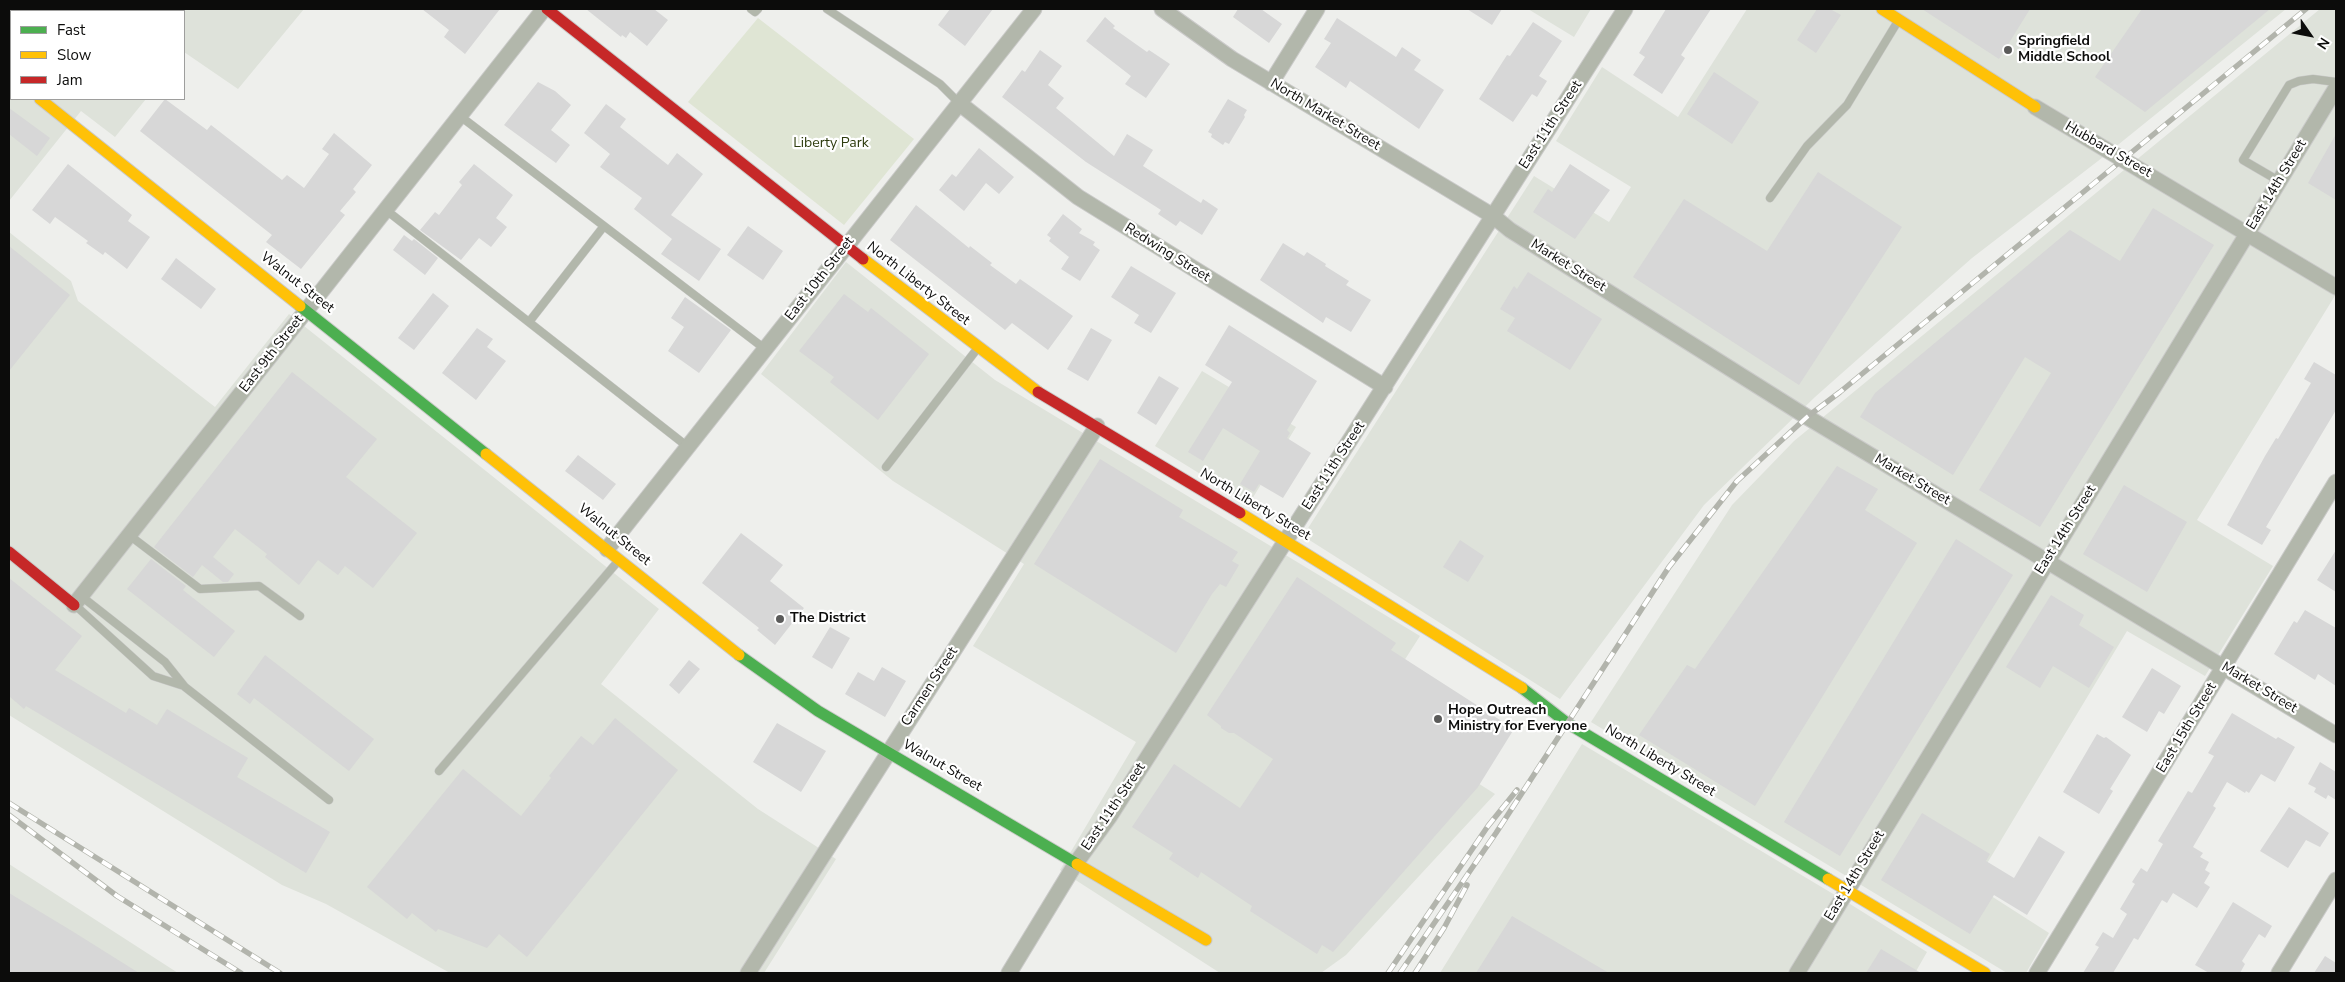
<!DOCTYPE html>
<style>
body{margin:0}
#map{position:relative;width:2345px;height:982px;overflow:hidden;background:#eeefec;font-family:"Nunito Sans",sans-serif}
canvas{display:block}
.frame{position:absolute;inset:0;border:10px solid #0c0c0b;pointer-events:none}
.legend{position:absolute;left:10px;top:10px;width:175px;height:90px;box-sizing:border-box;background:#fff;border:1px solid #9e9e9d;margin:0;padding:6px 9px;list-style:none;font-size:15px;color:#0c0c0b}
.legend li{display:flex;align-items:center;gap:10px;height:25px}
.legend b{width:25px;border:1px solid #9e9e9d}
.north{position:absolute;left:2285px;top:10px;width:50px;height:50px;-webkit-text-stroke:4px #fff;paint-order:stroke;rotate:123deg;font-size:14px;font-weight:700;line-height:20px;text-align:center;color:#0c0c0b}
.north::after{content:'';display:block;margin:auto;width:18px;height:22px;background:#0c0c0b;clip-path:polygon(50% 0,100% 100%,50% 72%,0 100%)}
</style>
<div id="map">
<canvas width="2345" height="982"></canvas>
<div class="frame"></div>
<ul class="legend">
<li><b style="height:6px;background:#4caf50"></b>Fast</li>
<li><b style="height:6px;background:#ffc107"></b>Slow</li>
<li><b style="height:6px;background:#c62828"></b>Jam</li>
</ul>
<div class="north">N</div>
</div>
<script>
const ctx = document.querySelector('canvas').getContext('2d');
ctx.lineJoin = 'round';
function paint(path, color) { ctx.fillStyle = color; ctx.fill(path, 'evenodd'); }
const toPath = rows => new Path2D(rows.map(r => 'M' + r).join(''));
function strokePath(path, color, width, dash) { ctx.strokeStyle = color; ctx.lineWidth = width; ctx.lineCap = dash ? 'butt' : 'round'; ctx.setLineDash(dash || []); ctx.stroke(path); }
function label(font, color, halo, rows, align = 'center') {
  ctx.font = font + ' "Nunito Sans",sans-serif'; ctx.lineWidth = 4.5; ctx.setLineDash([]); ctx.textBaseline = 'middle'; ctx.strokeStyle = halo; ctx.fillStyle = color; for (const [text, x, y, turn = 0] of rows) {
    ctx.save(); ctx.translate(x, y); ctx.rotate((+turn || 0) * Math.PI / 180); ctx.textAlign = isNaN(turn) ? turn : align; if (halo) ctx.strokeText(text, 0, 0); ctx.fillText(text, 0, 0); ctx.restore();
  }
}
const built = toPath([
 [78,9,304,9,238,89,184,52,184,11,76,11],
 [1528,9,1591,9,1574,37],
 [1747,9,2286,9,2098,161,1972,258,1815,397,1704,505,1560,699,1303,536,1534,176,1609,222,1631,187,1556,141,1602,67,1678,117],
 [2320,9,2336,9,2336,294,2197,520,2273,566,2205,676,2127,631,1974,885,2049,933,2026,973,2007,973,1591,722,1732,505,1794,441],
 [11,94,11,99,146,99,115,137,81,111,9,201,9,97],
 [9,232,71,281,78,301,215,407,289,314,659,609,601,684,758,809,836,859,764,973,450,973,326,904,282,885,9,715],
 [846,262,995,380,1420,636,1370,714,1495,794,1346,955,1321,973,1220,973,1060,870,1136,742,973,646,1024,564,893,481,761,374],
 [1202,371,1296,427,1249,504,1155,446],
 [1582,744,1850,904,1927,952,1915,973,1440,973],
 [9,864,178,973,9,973]
]);
const green = toPath([
 [758,18,914,139,844,225,688,102]
]);
const building = toPath([
 [422,9,500,9,465,54,444,37,449,30],
 [586,9,654,9,668,20,647,46,630,32,626,38,622,35,621,37],
 [950,9,993,9,965,46,938,25],
 [1238,9,1261,9,1282,24,1269,43,1233,17],
 [1467,9,1502,9,1492,25],
 [1666,9,1711,9,1681,55,1685,58,1662,94,1633,75,1645,57,1639,53],
 [1817,9,1830,9,1841,15,1816,53,1797,40],
 [1922,9,2030,9,1999,59],
 [2142,9,2270,9,2145,112,2095,77],
 [1105,17,1115,26,1113,28,1147,52,1149,50,1170,64,1146,98,1125,84,1131,76,1086,41],
 [1337,18,1396,57,1402,47,1421,60,1414,70,1444,90,1419,129,1350,81,1346,88,1315,67,1331,43,1324,39],
 [1533,22,1562,41,1539,76,1547,81,1537,97,1532,94,1513,122,1479,99,1507,55,1510,56],
 [1040,50,1062,66,1048,85,1064,98,1056,108,1114,156,1127,134,1153,150,1143,166,1201,203,1203,199,1218,209,1202,235,1180,221,1176,226,1158,214,1161,210,1086,162,1002,97,1022,70,1025,72],
 [1714,72,1759,102,1732,144,1687,114],
 [538,82,555,91,571,105,551,130,570,145,556,163,504,125],
 [165,99,207,130,211,125,282,180,287,175,304,188,329,154,322,149,334,133,372,165,353,189,356,192,340,211,345,215,301,269,266,242,272,235,140,131],
 [1228,99,1247,110,1244,115,1245,117,1229,144,1225,142,1223,145,1211,137,1212,134,1208,132],
 [606,104,626,119,620,127,668,165,677,153,703,174,671,215,721,249,699,281,661,254,672,239,634,209,642,198,600,167,610,154,584,133],
 [9,108,50,138,37,156,9,134],
 [2336,134,2336,200,2308,183],
 [979,148,1014,177,999,194,986,183,964,211,939,190,952,174,956,177],
 [68,164,132,215,128,221,150,237,127,269,105,252,103,255,86,243,88,241,55,217,50,224,32,210],
 [474,164,513,195,496,218,507,227,491,247,479,238,461,260,420,230,435,212,439,215,462,185,459,182],
 [1570,164,1610,190,1575,239,1533,212,1548,189,1552,192],
 [1818,172,1902,227,1799,385,1633,277,1684,199,1767,251],
 [916,205,969,248,970,246,992,263,990,265,1016,284,1020,279,1073,316,1048,350,1012,323,1005,330,890,240],
 [2153,208,2214,245,2040,527,1979,490,2051,373,2025,357,1953,475,1860,417,1875,393,2070,230,2120,261],
 [1063,214,1082,229,1079,233,1095,242,1093,245,1100,250,1080,281,1061,269,1069,257,1049,241,1051,238,1047,235],
 [748,226,783,251,763,280,727,255],
 [404,235,412,241,414,239,438,258,425,275,393,250],
 [1283,243,1304,256,1307,252,1326,264,1325,266,1349,281,1346,285,1371,300,1351,332,1326,317,1323,323,1260,280],
 [9,246,70,295,9,371],
 [176,258,216,289,201,309,161,279],
 [1131,266,1176,293,1151,333,1134,323,1139,315,1111,297],
 [1528,272,1602,319,1570,370,1507,331,1515,318,1500,309,1514,286,1517,289],
 [433,293,449,306,414,350,398,338],
 [844,294,868,312,871,308,929,354,878,420,830,382,834,377,799,351],
 [685,297,731,330,699,373,668,351,684,327,671,318],
 [1229,325,1317,381,1287,430,1290,433,1287,438,1311,453,1283,498,1259,484,1254,492,1240,484,1260,451,1223,428,1203,461,1188,452,1232,382,1205,365],
 [477,328,493,339,487,347,506,361,476,400,442,373],
 [1091,328,1112,340,1088,381,1067,369],
 [2314,362,2336,375,2336,410,2266,527,2271,530,2262,545,2227,525,2265,456,2276,438,2278,439,2311,383,2304,379],
 [292,372,377,439,346,477,417,533,373,588,345,566,338,575,318,560,299,585,265,557,267,554,235,529,213,557,234,574,228,582,223,582,202,565,193,577,154,547],
 [1159,376,1179,388,1156,425,1137,413],
 [578,455,616,484,603,500,565,471],
 [1100,459,1183,510,1179,517,1238,552,1232,561,1239,565,1226,587,1220,584,1212,594,1176,653,1034,564],
 [1837,466,1878,489,1865,510,1917,543,1755,806,1639,735,1687,665,1695,669],
 [2124,485,2187,522,2147,592,2083,554],
 [741,533,783,565,770,581,804,608,775,645,757,630,759,628,702,583],
 [1956,539,2013,575,1840,856,1784,822],
 [1460,540,1484,556,1468,582,1443,567],
 [2336,550,2336,592,2317,580],
 [151,559,186,586,183,590,235,631,214,657,127,589],
 [1297,577,1396,643,1391,650,1514,729,1478,787,1333,952,1322,945,1317,954,1250,911,1252,906,1201,872,1198,878,1169,859,1173,853,1132,827,1174,764,1240,808,1273,759,1234,733,1229,733,1221,728,1221,726,1207,715],
 [9,578,82,636,55,670,126,713,129,708,157,725,167,709,248,758,237,777,330,832,306,873,26,706,24,709,9,696],
 [2051,595,2084,615,2079,625,2114,647,2089,688,2053,666,2040,688,2006,667],
 [2305,610,2336,628,2336,686,2318,674,2315,680,2274,654,2294,621,2297,623],
 [830,627,850,638,832,669,812,657],
 [265,655,374,739,349,771,254,698,250,704,237,694],
 [689,660,700,669,679,694,669,685],
 [882,667,906,681,885,717,845,694,858,672,874,681],
 [2152,668,2181,686,2164,714,2159,711,2147,732,2122,717],
 [2232,713,2276,739,2278,737,2295,747,2275,782,2261,774,2249,793,2246,791,2245,793,2227,782,2213,806,2216,808,2193,847,2203,853,2200,857,2209,862,2205,870,2210,873,2204,883,2210,887,2197,908,2173,893,2167,903,2162,900,2138,940,2134,938,2113,973,2083,973,2099,947,2095,945,2103,932,2113,938,2127,914,2120,909,2135,884,2132,882,2141,868,2147,872,2163,844,2158,841,2188,791,2192,793,2214,756,2208,753],
 [615,718,678,770,527,957,499,934,487,948,438,929,436,932,412,913,407,919,367,887,463,769,521,816,551,778,549,776,581,736,593,745],
 [777,723,826,751,801,792,753,762],
 [2097,734,2104,738,2106,737,2131,755,2110,789,2113,791,2099,814,2063,792],
 [2320,762,2336,772,2336,800,2328,795,2326,799,2314,792,2316,788,2308,784],
 [2289,807,2329,833,2320,847,2306,840,2288,868,2260,851],
 [1922,813,1990,854,1986,861,2014,878,2039,836,2065,852,2027,915,1994,895,1970,934,1881,880],
 [9,893,72,931,139,973,9,973],
 [2233,902,2272,926,2265,938,2259,934,2242,961,2245,964,2240,973,2209,973,2195,965],
 [1512,916,1609,973,1476,973],
 [1881,949,1921,973,1866,973],
 [2325,956,2336,963,2336,973,2314,973]
]);
const lane = toPath([
 [12,9,16,11],
 [751,9,755,12,758,9],
 [827,9,940,84,959,103],
 [460,116,765,349],
 [2279,181,2243,160,2289,85,2299,81,2313,79,2336,82],
 [1770,198,1807,146,1847,105,1898,21],
 [386,210,688,447],
 [529,322,604,226],
 [886,467,977,349],
 [129,535,200,589,259,586,300,616],
 [81,596,165,662,185,687,329,800],
 [76,606,153,676,184,686],
 [439,771,619,560]
]);
const street = toPath([
 [1162,9,1232,59,1493,216,1510,230,1807,417,2336,735],
 [1271,83,1317,9],
 [959,103,1078,197,1385,387],
 [2035,107,2336,287],
 [607,549,1034,9],
 [74,605,544,9],
 [748,973,1097,426],
 [1009,973,1076,863,1110,816,1625,9],
 [1797,973,2336,88],
 [2037,973,2336,482],
 [2279,973,2336,880]
]);
const fast = toPath([
 [9,84,11,81],
 [300,306,486,454],
 [739,655,818,711,1077,864],
 [1522,688,1567,723,1828,879]
]);
const slow = toPath([
 [1882,9,2035,107],
 [45,11,47,9],
 [40,99,300,306],
 [863,259,1038,392],
 [486,454,739,655],
 [1240,513,1522,688],
 [1077,864,1206,940],
 [1828,879,1985,973]
]);
const jam = toPath([
 [547,9,863,259],
 [67,11,69,9],
 [9,57,11,54],
 [1038,392,1240,513],
 [9,552,74,605]
]);
const rail = toPath([
 [9,803,280,973],
 [9,815,117,896,241,973],
 [1388,973,1488,826,1517,790],
 [1400,973,1496,833,1669,567,1737,481,1807,417,1840,392,2306,9],
 [1415,973,1444,928,1467,885]
]);
const markers = [
 [2008,50,5,"#5b5b5a"],
 [780,619,5,"#5b5b5a"],
 [1438,719,5,"#5b5b5a"]
];
const poiNames = [
 ["Springfield",2018,42],
 ["Middle School",2018,58],
 ["The District",790,619],
 ["Hope Outreach",1448,711],
 ["Ministry for Everyone",1448,727]
];
const streetNames = [
 ["North Market Street",1325,115,31],
 ["East 11th Street",1551,125,-57],
 ["Hubbard Street",2108,150,30],
 ["East 14th Street",2277,185,-59],
 ["Redwing Street",1167,253,32],
 ["Market Street",1568,266,32],
 ["East 10th Street",820,279,-52],
 ["Walnut Street",297,283,38],
 ["North Liberty Street",918,284,38],
 ["East 9th Street",272,354,-52],
 ["East 11th Street",1334,466,-57],
 ["Market Street",1912,480,31],
 ["North Liberty Street",1255,505,31],
 ["East 14th Street",2066,530,-58],
 ["Walnut Street",614,535,39],
 ["Carmen Street",930,687,-57],
 ["Market Street",2259,688,31],
 ["East 15th Street",2187,728,-59],
 ["North Liberty Street",1660,761,31],
 ["Walnut Street",942,766,30],
 ["East 11th Street",1114,807,-56],
 ["East 14th Street",1855,876,-59]
];
const parkNames = [
 ["Liberty Park",831,144]
];
paint(built, '#dee2da');
paint(green, '#dfe5d4');
paint(building, '#d7d7d7');
strokePath(lane, '#cacac9', 9);
strokePath(street, '#cacac9', 17);
strokePath(fast, '#cacac9', 13);
strokePath(slow, '#cacac9', 13);
strokePath(jam, '#cacac9', 13);
strokePath(lane, '#b2b7ab', 8);
strokePath(street, '#b2b7ab', 15);
strokePath(fast, '#4caf50', 11);
strokePath(slow, '#ffc107', 11);
strokePath(jam, '#c62828', 11);
strokePath(rail, '#b2b4ac', 5.5);
strokePath(rail, '#fff', 4, [11]);
for (const [x, y, r, color] of markers) { const dot = new Path2D(); dot.arc(x, y, r, 0, 2 * Math.PI); ctx.fillStyle = color; ctx.fill(dot); strokePath(dot, '#fff', 2); }
label('bold 14px', '#0c0c0b', '#fff', poiNames, 'left');
label('14px', '#0c0c0b', '#fff', streetNames);
label('14px', '#2e3c0e', '#fff', parkNames);
</script>
